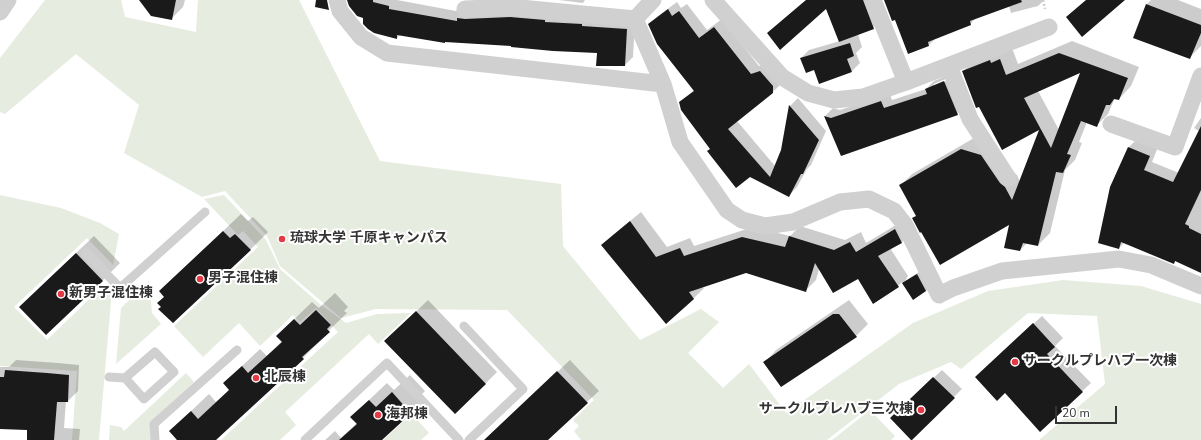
<!DOCTYPE html>
<meta charset="utf-8">
<style>
body{margin:0}
#map{position:relative;width:1201px;height:440px;overflow:hidden;background:#fff;font-family:"Nunito Sans",sans-serif}
canvas{display:block}
.scale{position:absolute;left:1055px;top:406px;width:62px;height:18px;box-sizing:border-box;border:2px solid #333;border-top:0;padding-left:5px;font-size:12px;line-height:14px;white-space:nowrap;color:#333;-webkit-text-stroke:3px #fff;paint-order:stroke}
</style>
<div id="map">
<canvas width="1201" height="440"></canvas>
<div class="scale">20 m</div>
</div>
<script>
const ctx = document.querySelector('canvas').getContext('2d');
ctx.lineJoin = 'round';
function paint(path, color) { ctx.fillStyle = color; ctx.fill(path, 'evenodd'); }
const toPath = rows => new Path2D(rows.map(r => 'M' + r).join(''));
function strokePath(path, color, width, dash) { ctx.strokeStyle = color; ctx.lineWidth = width; ctx.lineCap = dash ? 'butt' : 'round'; ctx.setLineDash(dash || []); ctx.stroke(path); }
function label(font, color, halo, rows, align = 'center') {
  ctx.font = font + ' "Nunito Sans","Noto Sans JP",sans-serif'; ctx.lineWidth = 4; ctx.setLineDash([]); ctx.textBaseline = 'middle'; ctx.strokeStyle = halo; ctx.fillStyle = color; for (const [text, x, y, turn = 0] of rows) {
    ctx.save(); ctx.translate(x, y); ctx.rotate((+turn || 0) * Math.PI / 180); ctx.textAlign = isNaN(turn) ? turn : align; if (halo) ctx.strokeText(text, 0, 0); ctx.fillText(text, 0, 0); ctx.restore();
  }
}
const green = toPath([
 [45,0,121,0,125,17,196,32,198,0,299,0,380,161,561,184,563,246,640,340,701,309,719,322,688,353,723,388,749,364,786,413,913,323,988,291,1063,280,1141,286,1201,304,1201,440,1039,440,1105,384,1097,316,1028,313,961,369,951,362,899,384,827,440,581,440,574,431,579,426,573,420,594,400,507,310,376,309,341,318,280,266,267,236,225,191,202,197,124,153,139,105,76,54,5,114,0,112,0,58],
 [0,195,61,208,100,223,119,234,113,265,87,238,14,307,47,340,105,284,112,290,99,440,72,440,77,371,0,366],
 [224,195,266,240,280,269,321,305,346,323,377,314,411,313,378,344,369,334,285,412,296,425,280,440,221,440,338,332,316,308,300,322,293,315,260,346,239,323,203,357,174,326,258,247,243,231,238,235,204,199],
 [149,281,152,313,161,324,116,364,121,308],
 [186,373,194,382,150,422,151,440,109,440,110,425,121,427,124,431],
 [870,410,895,436,891,440,832,440],
 [412,414,429,433,421,440,383,440]
]);
const shadow = toPath([
 [140,0,185,0,183,7,171,19],
 [348,0,397,0,456,11,464,3,635,21,633,57,625,65,598,52,400,35,397,38,365,17],
 [559,0,585,0,583,3],
 [806,0,874,0,881,19,873,28,858,34,862,47,856,53,860,63,852,71,815,69,801,58,809,50,840,41,826,7,777,25],
 [894,0,1044,0,1038,6,1011,13,1009,6,977,17,970,24,937,37,929,45],
 [1151,0,1178,0,1201,9,1201,46,1190,57,1135,37,1147,4],
 [677,2,681,8,687,4,707,30,722,19,759,66,768,63,784,81,776,89,737,121,775,166,782,150,790,106,798,98,826,131,811,165,807,169,797,187,789,196,711,148,680,102,694,90,649,24,658,16],
 [1072,41,1139,67,1131,86,1119,99,1116,98,1114,100,1108,114,1096,126,1087,122,1079,142,1082,143,1075,160,1065,170,1050,233,1038,245,1027,243,1020,250,1011,223,917,215,900,186,912,174,974,138,1017,175,1020,182,1041,128,1003,148,963,71,975,60,1012,48,1018,64],
 [1082,71,1059,130,1038,91],
 [952,73,965,106,957,114,842,155,825,116,833,108,840,110,890,94,892,100,926,89,934,81],
 [948,78,949,80,934,86,934,84],
 [1201,118,1201,272,1176,260,1174,263,1125,242,1119,248,1111,187,1129,147,1137,139,1158,147,1152,162,1179,173,1199,131,1194,128],
 [641,212,667,247,690,238,694,246,753,227,790,236,800,226,845,240,861,232,866,243,906,219,912,231,902,242,890,248,908,276,905,281,922,270,930,287,926,291,913,299,902,282,898,286,819,269,816,280,805,291,746,272,702,287,704,288,693,299,603,245,613,235],
 [241,214,248,221,253,217,268,232,250,250,162,307,165,296,160,291],
 [94,236,120,263,102,281,38,289],
 [335,293,348,307,344,311,347,313,320,339,321,340,303,358,214,440,176,440,177,439,170,431,188,414,209,394,216,402,230,390,224,383,260,349,267,356,282,341,277,336,312,302,319,308],
 [428,300,497,372,485,384,398,329],
 [849,300,868,324,856,336,782,386,765,362,776,350],
 [1042,316,1063,338,1055,346,1091,383,1040,430,984,369],
 [16,360,58,363,79,365,78,391,68,401,66,401,64,428,80,429,79,440,28,440,28,429,0,428,0,367,9,367],
 [570,360,599,391,587,402,547,440,485,440],
 [942,370,962,389,911,439,900,410],
 [410,375,425,391,420,396,424,399,380,440,325,440,335,431,341,438,357,423,351,417,387,383,394,390]
]);
const building = toPath([
 [139,0,176,0,172,20,151,16],
 [316,0,327,0,329,10,315,7],
 [347,0,373,0,373,2,389,6,389,9,457,21,457,18,465,19,510,17,545,20,545,22,582,24,582,26,627,29,625,66,596,66,597,53,553,51,511,47,511,46,445,42,445,43,397,35,397,39,374,33,368,29,363,24,363,18,357,16,349,6],
 [806,0,863,0,874,29,839,42,826,9,780,50,767,33],
 [884,0,1021,0,1022,2,970,21,971,25,928,42,929,46,908,54,895,20,892,21],
 [1086,0,1125,0,1082,37,1066,17],
 [1146,4,1201,25,1201,33,1190,59,1133,38],
 [668,9,672,16,679,11,699,38,714,27,751,74,760,71,773,86,773,93,728,129,770,177,781,150,789,105,819,140,803,174,801,174,789,197,750,177,736,188,707,151,710,149,681,110,679,102,694,91,657,44,648,24],
 [850,43,854,56,847,59,852,72,819,84,814,70,806,73,800,58],
 [1059,53,1128,78,1119,100,1114,99,1110,105,1106,105,1097,127,1081,121,1067,154,1071,155,1063,173,1056,172,1038,246,1023,243,1020,251,1004,248,1009,225,940,265,921,232,920,233,912,218,916,216,899,185,961,149,981,155,1000,183,1005,187,1012,200,1039,130,1002,150,979,107,976,108,962,71,990,60,991,63,1000,59,1006,75],
 [1080,73,1051,148,1024,98],
 [944,81,958,115,841,156,824,116,831,118,881,101,884,108,927,94,925,89],
 [1201,126,1201,190,1185,224,1189,226,1189,228,1201,234,1201,273,1175,261,1174,264,1121,242,1119,249,1098,243,1110,187,1128,147,1150,156,1144,170,1173,182],
 [630,221,656,257,680,248,684,256,742,237,785,247,789,236,834,250,850,242,856,252,895,229,902,243,878,256,899,287,873,304,858,279,833,293,815,263,806,292,746,273,689,292,694,299,666,324,601,245],
 [223,231,230,238,235,234,251,250,173,323,158,309,161,307,157,303,164,297,159,291],
 [76,253,103,281,46,335,19,307],
 [917,274,926,291,913,300,902,283],
 [316,310,331,325,327,329,330,332,302,357,304,359,216,440,177,440,169,431,191,411,198,419,229,390,223,383,242,366,248,373,282,342,276,336,294,319,300,325],
 [416,311,486,384,455,414,384,341],
 [833,314,839,314,857,337,781,387,763,362],
 [1033,323,1055,347,1047,354,1083,392,1040,432,1005,393,997,401,975,377],
 [5,370,47,373,69,375,68,402,57,402,54,440,27,440,27,430,0,429,0,377,4,377],
 [557,371,588,403,548,440,484,440],
 [933,377,955,398,912,440,911,440,890,418],
 [392,392,407,409,403,414,406,418,382,440,339,440,357,424,350,417,369,400,376,407]
]);
const path = toPath([
 [1043,0,1045,9]
]);
const service = toPath([
 [86,253,120,288,205,212],
 [464,326,523,389,469,440],
 [109,377,125,378,155,352,174,372,144,399,125,378],
 [155,440,154,424,237,350],
 [305,440,387,363,459,440]
]);
const minor = toPath([
 [337,0,340,11,361,37,387,53,663,84,680,142,727,210,742,220,765,226,793,222,840,202,869,199,894,211,905,225,939,295,953,288,1002,271,1119,259,1151,265,1201,286],
 [713,0,782,77,808,93,834,100,863,97,906,82,1049,27],
 [873,0,906,82],
 [465,9,510,7,635,19,653,0],
 [0,12,8,0],
 [635,19,663,84],
 [949,66,970,119,1008,178],
 [1111,124,1175,147,1201,76]
]);
const markers = [
 [282,239,4,"#e63946"],
 [200,279,4,"#e63946"],
 [61,294,4,"#e63946"],
 [1015,362,4,"#e63946"],
 [256,378,4,"#e63946"],
 [921,410,4,"#e63946"],
 [378,415,4,"#e63946"]
];
const poiNames = [
 ["琉球大学 千原キャンパス",290,239],
 ["男子混住棟",208,279],
 ["新男子混住棟",69,294],
 ["サークルプレハブ一次棟",1023,362],
 ["北辰棟",264,378],
 ["サークルプレハブ三次棟",913,410,"right"],
 ["海邦棟",386,415]
];
paint(green, '#e6ecdf');
paint(shadow, '#0003');
paint(building, '#1a1a1a');
strokePath(path, '#cdcdcd', 2.5, [2, 2]);
strokePath(service, '#d0d0d0', 9);
strokePath(minor, '#d0d0d0', 17);
for (const [x, y, r, color] of markers) { const dot = new Path2D(); dot.arc(x, y, r, 0, 2 * Math.PI); ctx.fillStyle = color; ctx.fill(dot); strokePath(dot, '#fff', 1.5); }
label('bold 14px', '#333', '#fff', poiNames, 'left');
</script>
